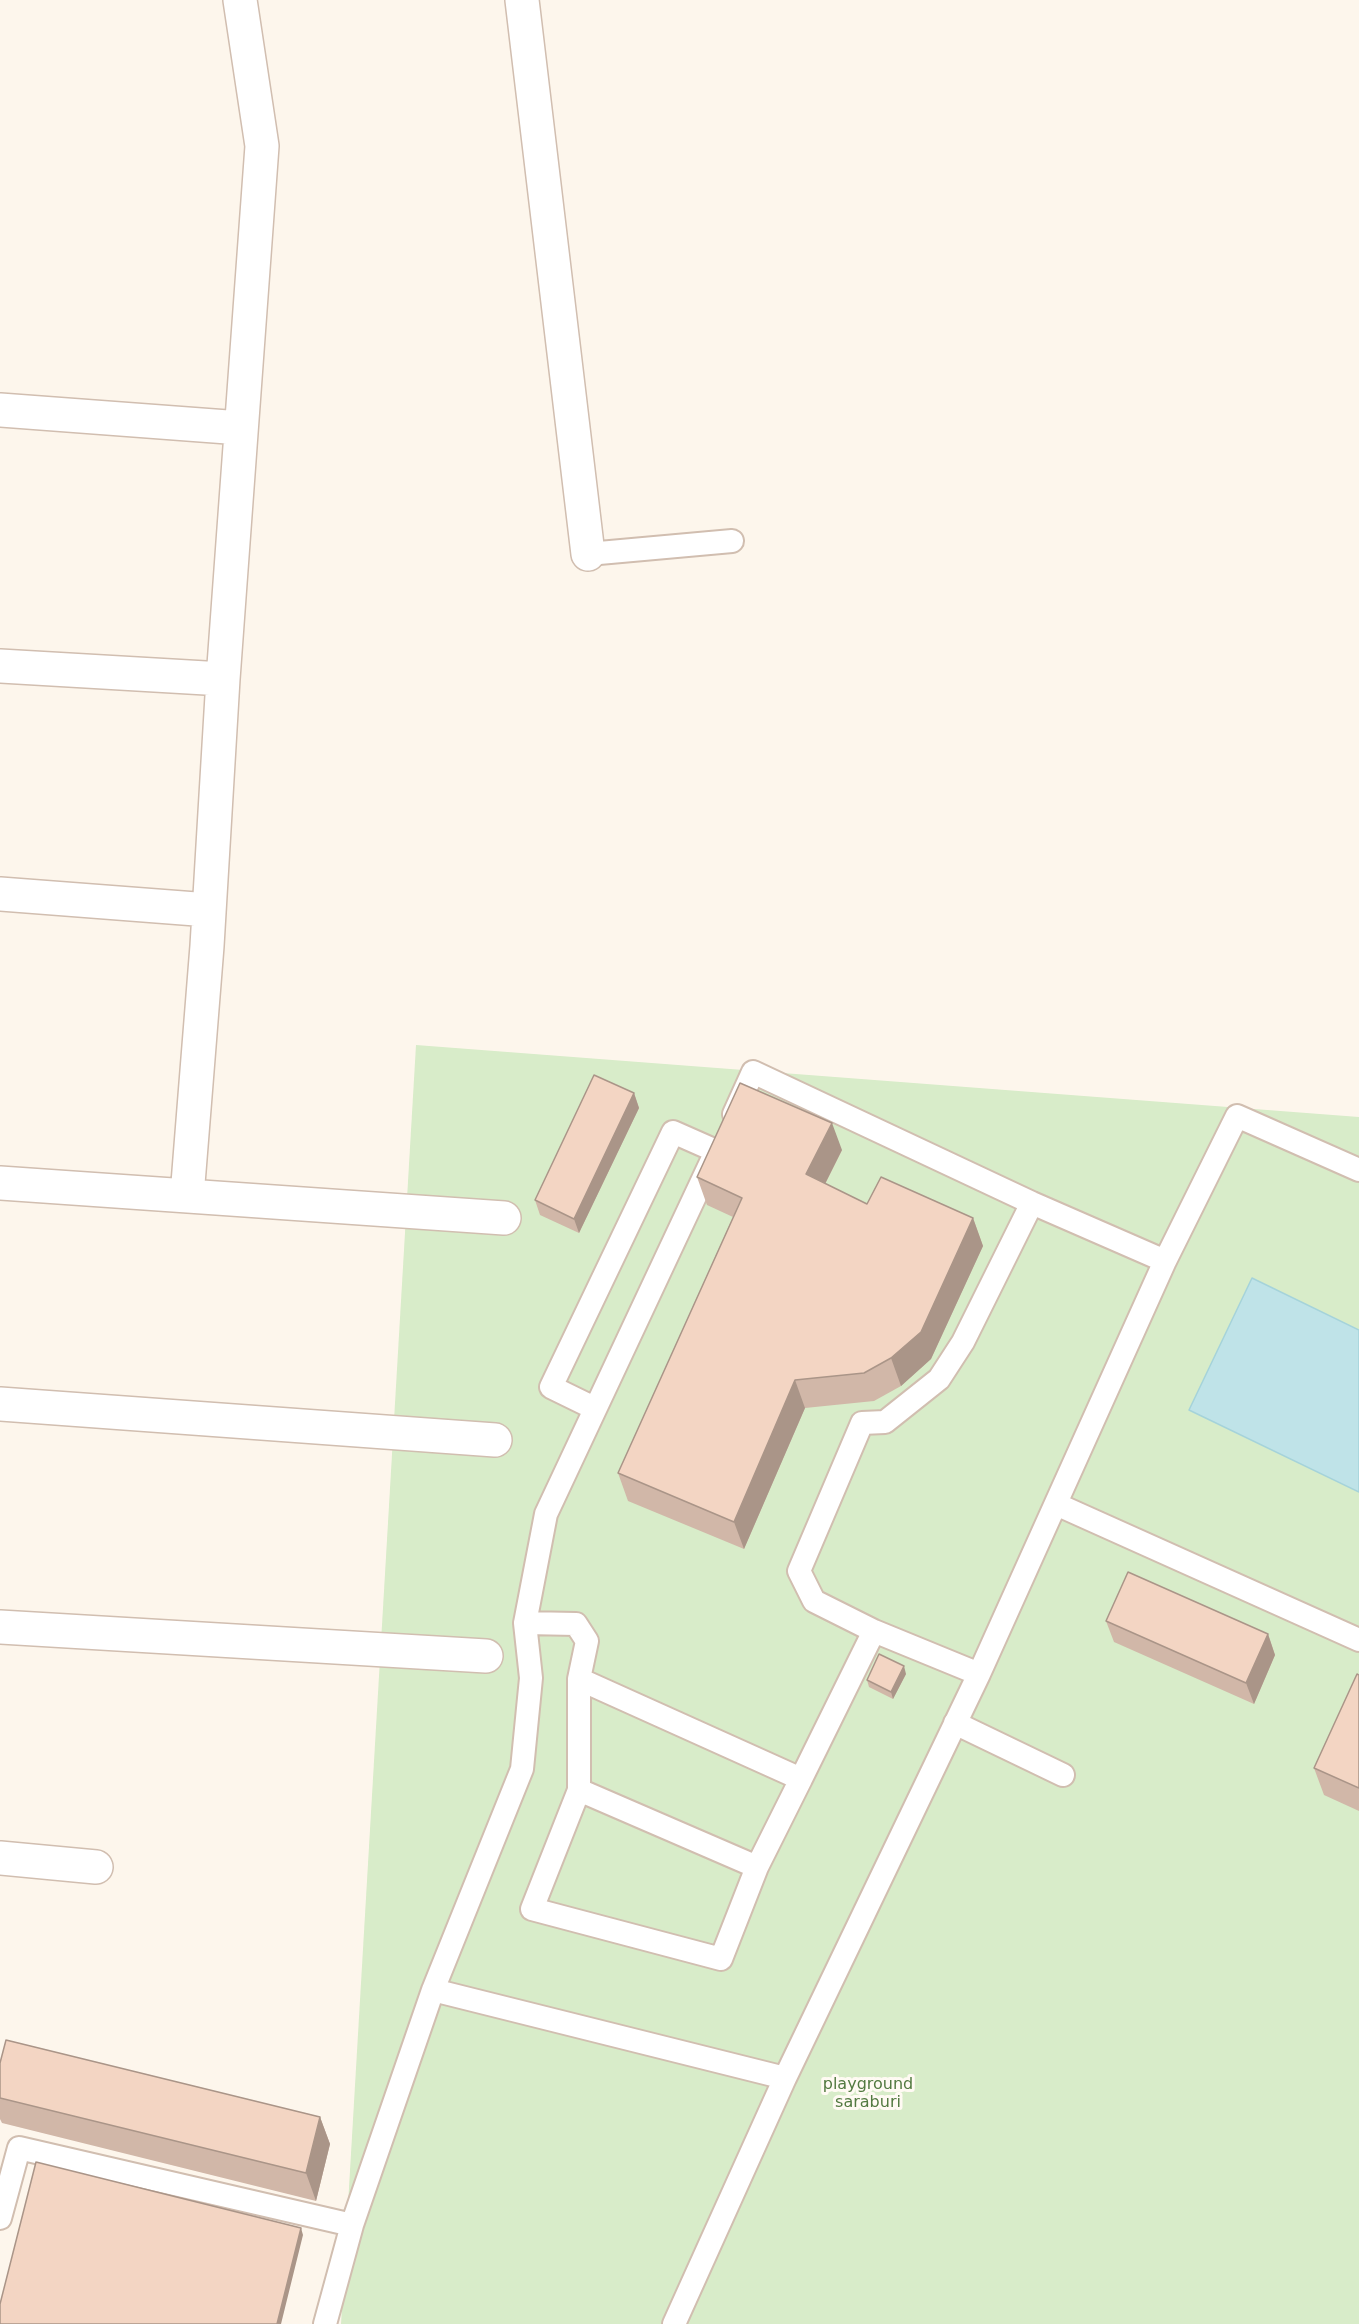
<!DOCTYPE html>
<style>
body{margin:0}
canvas{display:block;background:#fdf6ec}
</style>
<canvas width="1359" height="2324"></canvas>
<script>
const ctx = document.querySelector('canvas').getContext('2d');
ctx.lineJoin = 'round';
function paint(path, color) { ctx.fillStyle = color; ctx.fill(path, 'evenodd'); }
const toPath = rows => new Path2D(rows.map(r => 'M' + r).join(''));
function strokePath(path, color, width, dash) { ctx.strokeStyle = color; ctx.lineWidth = width; ctx.lineCap = dash ? 'butt' : 'round'; ctx.setLineDash(dash || []); ctx.stroke(path); }
function label(font, color, halo, rows, align = 'center') {
  ctx.font = font + ' "DejaVu Sans",sans-serif'; ctx.lineWidth = 6; ctx.setLineDash([]); ctx.textBaseline = 'middle'; ctx.strokeStyle = halo; ctx.fillStyle = color; for (const [text, x, y, turn = 0] of rows) {
    ctx.save(); ctx.translate(x, y); ctx.rotate((+turn || 0) * Math.PI / 180); ctx.textAlign = isNaN(turn) ? turn : align; if (halo) ctx.strokeText(text, 0, 0); ctx.fillText(text, 0, 0); ctx.restore();
  }
}
const green = toPath([
 [416,1045,1359,1117,1359,2324,341,2324]
]);
const water = toPath([
 [1252,1278,1359,1330,1359,1492,1189,1410,1252,1278]
]);
const service = toPath([
 [588,554,732,541],
 [734,1114,753,1072,1032,1203,1165,1261],
 [594,1408,551,1387,673,1132,716,1151],
 [1056,1504,1359,1640],
 [525,1623,576,1624,587,1641,579,1679,801,1779,874,1631],
 [979,1674,874,1631,814,1601,799,1571,862,1423,885,1422,939,1379,963,1342,1032,1203],
 [579,1679,579,1790,532,1909,721,1959,757,1867,801,1779],
 [955,1723,1063,1775],
 [579,1790,757,1867],
 [433,1990,785,2078],
 [0,2218,19,2148,352,2225],
 [325,2324,352,2225,433,1990,522,1769,531,1678,525,1623,546,1514,713,1158],
 [674,2324,785,2078,979,1674,1165,1261,1237,1116,1359,1170]
]);
const minor = toPath([
 [522,0,588,554],
 [0,410,241,428],
 [0,666,223,679],
 [0,894,209,910],
 [0,1183,504,1218],
 [187,1196,207,946,223,679,262,146,240,0],
 [0,1404,495,1440],
 [0,1627,486,1656],
 [0,1858,96,1867]
]);
const wall = toPath([
 [634,1093,639,1108,579,1233,540,1215,535,1200],
 [842,1150,825,1184,867,1204,973,1218,983,1246,931,1359,901,1386,874,1401,805,1408,744,1549,628,1501,618,1473,733,1217,707,1205,697,1177],
 [1106,1621,1268,1634,1275,1655,1254,1704,1114,1642],
 [906,1674,893,1699,869,1687,867,1680],
 [1359,1675,1359,1811,1324,1795,1314,1768],
 [0,2063,320,2117,330,2144,316,2201,2,2123,0,2119]
]);
const shadedWall = toPath([
 [634,1093,639,1108,579,1233,574,1219],
 [832,1123,842,1150,816,1202,806,1174],
 [973,1218,983,1246,931,1359,901,1386,891,1358],
 [795,1380,805,1408,744,1549,734,1522],
 [1268,1634,1275,1655,1254,1704,1246,1683],
 [904,1666,906,1674,893,1699,891,1692],
 [320,2117,330,2144,316,2201,306,2173],
 [301,2228,303,2235,281,2324,277,2324]
]);
const building = toPath([
 [594,1075,634,1093,574,1219,535,1200,594,1075],
 [740,1083,832,1123,806,1174,867,1204,881,1177,973,1218,921,1332,891,1358,864,1373,795,1380,734,1522,618,1473,742,1198,697,1177,740,1083],
 [1128,1572,1268,1634,1246,1683,1106,1621,1128,1572],
 [879,1654,904,1666,891,1692,867,1680,879,1654],
 [1357,1674,1359,1675,1359,1788,1314,1768,1357,1674],
 [6,2040,320,2117,306,2173,0,2098,0,2063,6,2040],
 [36,2162,301,2228,277,2324,0,2324,0,2304,36,2162]
]);
const parkNames = [
 ["playground",868,2085],
 ["saraburi",868,2103]
];
paint(green, '#d8ecc9');
paint(water, '#bfe3e8');
strokePath(water, '#a5d3da', 1.5);
strokePath(service, '#d1beb0', 26);
strokePath(minor, '#d1beb0', 36);
strokePath(service, '#fff', 22);
strokePath(minor, '#fff', 33);
paint(wall, '#d1b7a8');
paint(shadedWall, '#aa9588');
paint(building, '#f3d5c3');
strokePath(building, '#aa9588', 1.5);
label('16px', '#537a41', '#fffaf3', parkNames);
</script>
